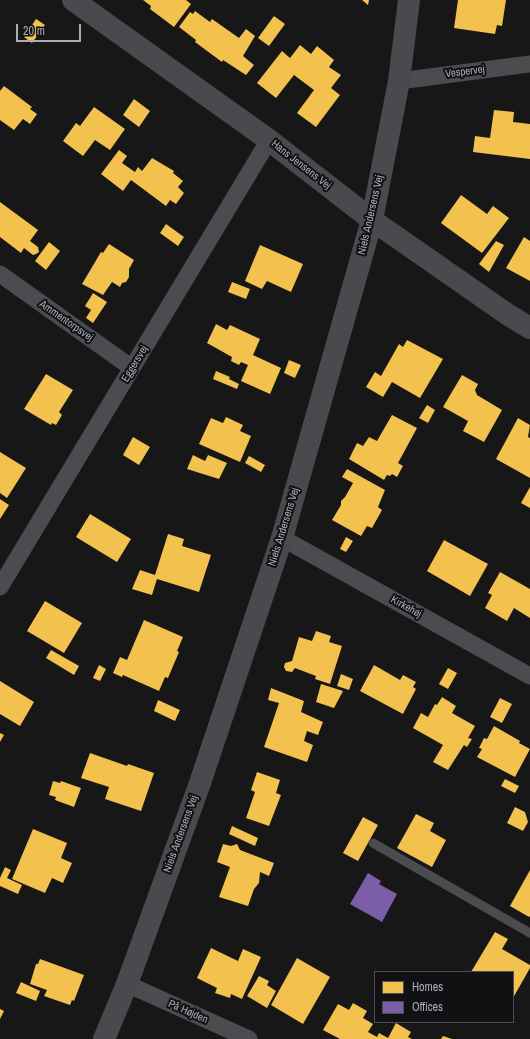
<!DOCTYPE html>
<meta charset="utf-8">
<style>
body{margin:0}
#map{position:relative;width:530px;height:1039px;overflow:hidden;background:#171717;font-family:"Archivo Narrow",sans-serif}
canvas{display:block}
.legend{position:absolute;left:374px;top:971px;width:140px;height:52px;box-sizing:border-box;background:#111113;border:1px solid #4d4f55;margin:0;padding:5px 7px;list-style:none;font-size:12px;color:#a8adb8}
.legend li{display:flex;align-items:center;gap:8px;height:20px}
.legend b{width:20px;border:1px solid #4d4f55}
.scale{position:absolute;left:16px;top:24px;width:65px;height:18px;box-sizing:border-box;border:2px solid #a8adb8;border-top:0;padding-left:5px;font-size:12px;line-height:14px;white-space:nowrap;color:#a8adb8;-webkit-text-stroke:3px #111113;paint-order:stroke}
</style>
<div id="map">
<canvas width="530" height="1039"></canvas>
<ul class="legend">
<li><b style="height:11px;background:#f2c14e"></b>Homes</li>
<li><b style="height:11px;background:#7b5ea7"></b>Offices</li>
</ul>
<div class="scale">20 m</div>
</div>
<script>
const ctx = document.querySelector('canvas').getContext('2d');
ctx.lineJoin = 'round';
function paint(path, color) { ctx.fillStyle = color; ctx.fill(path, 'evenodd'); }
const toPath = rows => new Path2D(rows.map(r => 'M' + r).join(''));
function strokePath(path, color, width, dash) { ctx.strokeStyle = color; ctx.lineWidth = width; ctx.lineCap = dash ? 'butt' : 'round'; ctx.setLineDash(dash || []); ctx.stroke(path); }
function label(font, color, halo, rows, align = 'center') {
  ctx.font = font + ' "Archivo Narrow",sans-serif'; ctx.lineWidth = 4; ctx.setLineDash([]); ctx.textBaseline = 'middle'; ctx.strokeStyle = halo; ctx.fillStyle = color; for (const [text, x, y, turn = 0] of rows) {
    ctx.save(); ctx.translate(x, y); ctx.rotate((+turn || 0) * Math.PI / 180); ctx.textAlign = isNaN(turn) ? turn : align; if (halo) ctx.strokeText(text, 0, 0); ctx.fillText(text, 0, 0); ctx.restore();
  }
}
const homes = toPath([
 [143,0,186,0,191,4,174,27,150,9,151,6],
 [362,0,369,0,368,5],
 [458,0,506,0,502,26,497,25,495,34,454,28],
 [195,11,210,22,212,19,239,38,246,29,255,36,243,56,254,65,246,75,223,60,222,62,195,42,196,40,179,27,190,12,193,14],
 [274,16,285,24,269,46,258,38],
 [36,19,45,25,32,43,24,37],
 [300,45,311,54,317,46,334,60,329,67,341,75,331,88,340,95,316,127,297,113,314,90,294,75,276,98,257,83,282,51,290,58],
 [4,86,32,107,30,109,37,114,30,124,23,119,14,130,0,120,0,91],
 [134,99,150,111,139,127,123,115],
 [94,107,125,129,110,150,95,140,83,156,63,141,76,123,80,126],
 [494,110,514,112,513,122,530,124,530,159,473,152,475,136,490,138],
 [119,150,127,156,122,163,135,172,138,167,142,171,152,158,174,171,173,173,183,181,178,187,184,193,176,204,170,200,166,206,131,180,123,191,101,174],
 [461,195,487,214,493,206,509,218,482,253,441,223],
 [0,202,38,230,30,241,38,247,39,252,36,254,33,255,24,248,21,253,0,237],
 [166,224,184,237,178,246,160,233],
 [524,237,530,241,530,281,506,268],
 [496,241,504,245,489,272,479,264],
 [49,242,60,251,46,270,35,261],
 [109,244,134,260,129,269,129,277,126,282,122,283,120,287,112,282,103,295,82,284,101,252,103,253],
 [260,245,303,264,291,292,267,281,262,289,245,281],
 [232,282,250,289,246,299,228,292],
 [93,293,107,302,93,323,86,318,91,310,85,306],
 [216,324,227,330,230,325,260,339,253,355,281,368,270,394,241,381,248,365,241,362,239,365,231,361,232,357,207,343],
 [407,340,443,359,420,398,392,382,383,397,366,387,375,372,381,376,399,344,403,347],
 [289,360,301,365,295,378,284,373],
 [216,371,230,377,229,379,239,384,237,389,213,379],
 [46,374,73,390,59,412,62,415,56,425,52,423,51,425,24,409],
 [462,375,478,384,475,390,477,395,502,410,484,442,463,431,468,421,443,407],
 [427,405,435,410,428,423,419,418],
 [392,415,417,428,398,463,403,466,397,477,392,474,390,476,387,475,384,480,349,459,357,443,363,446,369,437,377,441],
 [226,417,243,425,240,431,251,436,240,462,199,444,211,418,223,423],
 [518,418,530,425,528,437,530,438,530,478,496,459],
 [133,437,150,447,139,465,123,455],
 [0,452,26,468,7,498,0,493],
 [193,455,205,461,208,455,227,463,219,479,187,469],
 [249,456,265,465,261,472,245,463],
 [347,469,385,490,378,507,382,510,372,528,367,526,361,536,332,520,341,505,341,501,345,497,353,483,342,477],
 [530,487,530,508,521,503],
 [0,499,9,505,0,519],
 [90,514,131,539,117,562,76,537],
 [168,534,184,539,182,546,211,555,199,592,157,579,152,595,132,589,140,570,155,575],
 [346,537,353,541,346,552,340,549],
 [444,540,488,564,470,596,427,571],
 [500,572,530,589,530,618,514,608,507,621,485,608,492,595,488,593],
 [45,601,82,623,64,653,27,631],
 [144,620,183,637,177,651,179,652,168,678,165,677,159,691,123,675,122,677,113,673,120,657,127,660],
 [316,631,331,636,329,642,342,646,330,684,315,679,316,676,295,668,292,672,286,671,284,667,285,663,292,661,299,637,312,641],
 [51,650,79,666,74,675,46,658],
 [99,665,106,669,100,681,93,678],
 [374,665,400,680,403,675,416,682,413,687,416,689,403,714,360,691],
 [448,668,457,673,448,689,439,684],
 [341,674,353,679,349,690,337,686],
 [0,681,34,702,20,726,0,714],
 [321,684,343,691,334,708,316,702],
 [271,688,304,701,301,712,323,722,318,735,307,731,304,741,313,745,307,762,264,747,279,703,268,700],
 [442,697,456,706,452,713,475,726,468,738,472,739,467,747,464,745,448,770,433,762,443,745,413,728,421,713,428,717,435,704,437,705],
 [500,698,512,704,502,723,490,717],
 [158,700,180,710,175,721,154,711],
 [494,726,520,741,519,743,530,749,515,777,477,757,482,749,479,748,484,738,487,739],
 [0,733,4,735,0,742],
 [90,753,127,766,128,764,154,773,141,811,105,799,109,787,81,778],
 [257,772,280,780,276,793,281,795,269,826,246,818,255,792,251,790],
 [505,779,519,786,515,793,501,786],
 [53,781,60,783,61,781,81,788,74,807,55,800,56,797,49,795],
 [515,807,525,812,528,822,523,831,507,823],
 [416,814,434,823,430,831,446,840,432,867,397,848],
 [363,817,378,825,358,861,343,853],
 [232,826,258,838,255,846,229,834],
 [33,829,67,843,61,858,72,863,63,883,52,878,45,893,12,879],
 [223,844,231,846,237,844,240,850,274,863,269,876,260,872,259,883,254,889,248,906,219,897,230,867,217,862],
 [5,867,11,870,7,878,22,885,18,894,0,886,0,878],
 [530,870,530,916,529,917,510,906],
 [495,932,508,939,502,949,530,965,530,968,513,998,513,972,471,972],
 [211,948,238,961,243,949,261,957,242,999,231,994,230,998,215,993,217,988,197,978],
 [297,958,330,977,303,1024,271,1005],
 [40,959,84,975,74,1001,72,1000,70,1005,44,996,47,990,30,984,36,964,38,964],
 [259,976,269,981,267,985,276,991,267,1008,247,996],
 [21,982,40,991,36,1001,16,993],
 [353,1003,367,1011,363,1018,373,1024,368,1032,377,1037,379,1033,388,1038,396,1023,411,1032,408,1037,412,1039,340,1039,323,1030,338,1004,349,1010],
 [0,1009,4,1011,0,1019],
 [443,1036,452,1039,441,1039]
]);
const offices = toPath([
 [368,873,381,881,379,884,397,894,382,922,350,904]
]);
const lane = toPath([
 [373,843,530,933]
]);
const street = toPath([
 [399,81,530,64],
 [0,274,132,368],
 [282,538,530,676],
 [0,587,269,140],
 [127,984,249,1039]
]);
const secondary = toPath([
 [73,0,269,140,372,220,507,314,530,328],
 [104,1039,127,984,200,783,282,538,372,220,399,81,409,0]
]);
const streetNames = [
 ["Vespervej",465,72,-7],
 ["Hans Jensens Vej",301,165,38],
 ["Niels Andersens Vej",371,215,-77],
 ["Ammentorpsvej",66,321,35],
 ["Eggersvej",135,364,-59],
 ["Niels Andersens Vej",284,527,-73],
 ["Kirkehøj",406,607,29],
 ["Niels Andersens Vej",181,834,-70],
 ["På Højden",188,1012,24]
];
paint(homes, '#f2c14e');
paint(offices, '#7b5ea7');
strokePath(lane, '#4b4c50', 9);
strokePath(street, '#4b4c50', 17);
strokePath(secondary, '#4a4a4e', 22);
label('11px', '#a8adb8', '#111113', streetNames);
</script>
